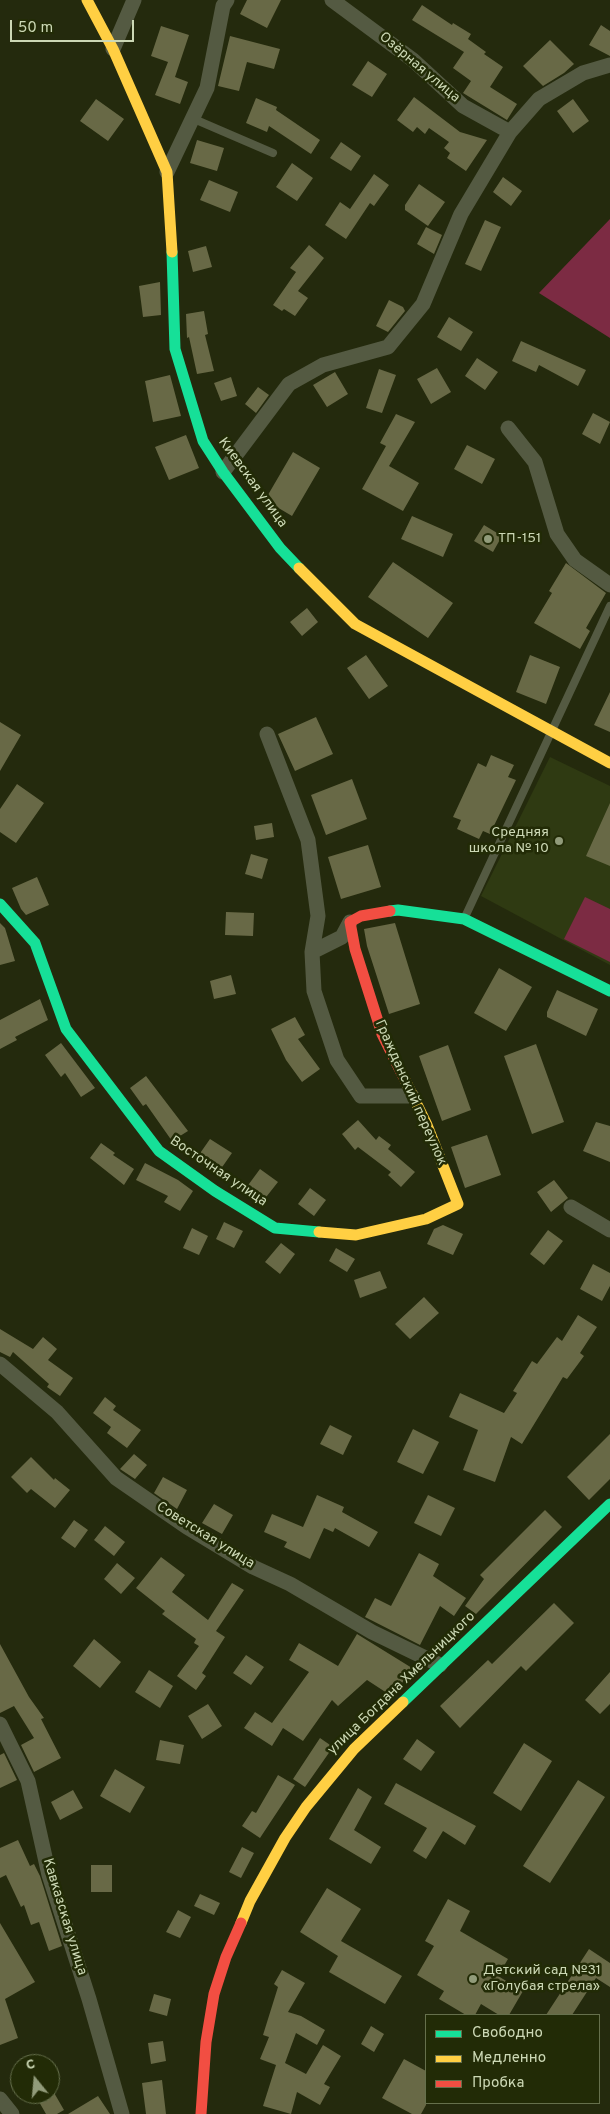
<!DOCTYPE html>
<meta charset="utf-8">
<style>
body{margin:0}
#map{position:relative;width:610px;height:2114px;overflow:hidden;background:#242a0d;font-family:Overpass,sans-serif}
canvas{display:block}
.legend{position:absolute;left:425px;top:2014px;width:175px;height:90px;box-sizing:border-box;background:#222b06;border:1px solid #66704c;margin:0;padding:6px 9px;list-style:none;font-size:15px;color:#ccd8b5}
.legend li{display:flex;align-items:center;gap:10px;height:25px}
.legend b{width:25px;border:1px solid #66704c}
.north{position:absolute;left:10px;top:2054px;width:50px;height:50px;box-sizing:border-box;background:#222b06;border:1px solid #66704c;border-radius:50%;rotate:343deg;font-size:14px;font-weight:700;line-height:20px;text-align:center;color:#ccd8b5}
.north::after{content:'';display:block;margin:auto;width:18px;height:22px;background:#919b7a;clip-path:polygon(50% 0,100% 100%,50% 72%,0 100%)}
.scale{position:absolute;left:10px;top:20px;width:124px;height:22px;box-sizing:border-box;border:2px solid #ccd8b5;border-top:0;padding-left:6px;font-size:15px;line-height:18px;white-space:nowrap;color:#ccd8b5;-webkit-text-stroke:4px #222b06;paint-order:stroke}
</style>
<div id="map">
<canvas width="610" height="2114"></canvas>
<ul class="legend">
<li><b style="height:6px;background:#16e098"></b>Свободно</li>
<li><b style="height:6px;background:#ffcf43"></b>Медленно</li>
<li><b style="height:6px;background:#f24e42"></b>Пробка</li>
</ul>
<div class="north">С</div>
<div class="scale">50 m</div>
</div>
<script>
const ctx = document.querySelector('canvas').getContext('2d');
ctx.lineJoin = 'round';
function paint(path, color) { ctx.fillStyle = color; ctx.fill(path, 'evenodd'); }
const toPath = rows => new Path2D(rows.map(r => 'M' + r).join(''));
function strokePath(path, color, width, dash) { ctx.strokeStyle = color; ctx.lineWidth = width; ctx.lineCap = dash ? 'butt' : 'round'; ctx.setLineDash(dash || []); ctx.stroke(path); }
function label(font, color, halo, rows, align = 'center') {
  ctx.font = font + ' Overpass,sans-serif'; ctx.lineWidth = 5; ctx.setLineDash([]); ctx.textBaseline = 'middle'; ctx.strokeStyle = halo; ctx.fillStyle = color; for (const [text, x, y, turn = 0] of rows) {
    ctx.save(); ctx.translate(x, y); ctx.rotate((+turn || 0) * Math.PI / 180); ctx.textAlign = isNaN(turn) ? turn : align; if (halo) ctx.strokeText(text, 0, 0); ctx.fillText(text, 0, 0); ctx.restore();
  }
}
const built = toPath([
 [550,757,610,786,610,965,481,896]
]);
const green = toPath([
 [610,219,610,338,539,293],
 [585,897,610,909,610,962,564,939]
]);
const building = toPath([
 [247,0,281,0,267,28,240,14],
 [422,5,452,25,453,23,471,34,468,39,486,52,484,54,503,67,490,87,517,104,507,120,463,93,471,81,453,68,464,52,412,20],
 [601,25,610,31,610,56,589,45],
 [161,26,189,35,175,77,188,82,180,104,155,95,168,62,151,56],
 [230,36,280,49,274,69,247,62,239,91,218,86],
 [550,40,574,64,564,73,543,86,523,66],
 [368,61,387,74,372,97,352,85],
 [414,97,460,132,487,140,466,171,447,158,450,153,444,148,449,142,429,128,425,134,417,127,413,132,397,120],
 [256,98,277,107,276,110,320,140,311,154,269,126,267,132,246,123],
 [96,99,124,119,108,141,80,121],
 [573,99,589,121,573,133,557,111],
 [197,140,224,148,217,171,190,163],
 [341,142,361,156,351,171,330,158],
 [292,163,313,178,297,201,276,187],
 [374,174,389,185,374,206,370,203,346,239,325,225,340,202,350,209],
 [503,177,522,191,511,206,493,192],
 [209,180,238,192,230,212,200,200],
 [419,184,445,202,428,226,405,210,405,205],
 [485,220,501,227,481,271,465,264],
 [426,227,442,235,434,254,417,244],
 [309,245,324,258,298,291,308,298,295,316,284,309,282,311,273,305,296,272,290,268],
 [206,246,212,267,193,272,188,251],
 [160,282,161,315,143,317,139,286],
 [389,300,403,307,405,311,388,332,376,326],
 [204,311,208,334,205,335,214,371,197,374,189,337,187,338,186,314],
 [449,317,473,332,461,351,437,337],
 [521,341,586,370,578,386,539,365,536,372,512,361],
 [477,358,498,372,485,390,465,376],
 [437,368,451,392,431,404,417,379],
 [379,369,396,375,382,413,366,408],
 [335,372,348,394,327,407,313,385],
 [170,375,181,416,153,422,145,381],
 [231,377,237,396,221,401,214,383],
 [258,387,269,395,256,413,245,404],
 [593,413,610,422,600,444,582,434],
 [396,414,415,422,389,466,419,483,403,511,362,489,386,446,380,443],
 [186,435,199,468,169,480,155,447],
 [467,445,495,459,482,484,454,469],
 [293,452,320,468,292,516,265,500],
 [412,516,453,534,443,557,401,539],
 [484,525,502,536,493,552,474,541],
 [393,562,453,603,428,638,368,597],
 [566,563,606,593,586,628,590,631,580,649,534,623,552,593,549,591],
 [307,608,318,622,302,636,290,622],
 [366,655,388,686,369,699,347,668],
 [530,655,560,667,546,704,516,692],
 [610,692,610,732,594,725],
 [316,717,333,754,295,771,278,734],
 [0,722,21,735,0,771],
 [491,755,514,765,508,777,516,780,490,834,483,831,479,839,457,829,461,820,453,817,478,763,486,767],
 [352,779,367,819,326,835,311,795],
 [17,784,44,803,16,843,0,832,0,809],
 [610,803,610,866,586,856],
 [272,823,274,837,256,840,254,826],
 [368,845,381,887,341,899,328,857],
 [251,854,268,859,262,879,245,874],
 [37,877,49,905,26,915,21,909,12,888],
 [226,912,254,913,253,936,225,935],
 [0,923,5,928,15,961,0,965],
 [395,923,420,1004,389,1014,367,946,364,929],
 [499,968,532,987,506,1031,474,1013],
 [231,975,236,994,214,999,210,981],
 [557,990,598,1009,586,1036,547,1017,547,1012],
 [40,999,48,1020,15,1037,17,1040,0,1049,0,1020],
 [295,1017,305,1035,298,1039,320,1069,302,1082,286,1060,271,1029],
 [61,1043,95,1088,81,1097,65,1073,61,1077,45,1055],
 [536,1044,564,1122,532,1134,504,1056],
 [448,1045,471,1110,442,1121,419,1056],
 [146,1076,188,1131,172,1141,146,1104,143,1106,130,1088],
 [358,1120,376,1140,379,1136,391,1145,388,1149,415,1172,401,1187,388,1175,391,1172,358,1147,355,1150,342,1134],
 [596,1122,610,1126,610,1162,583,1151],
 [487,1135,501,1175,465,1188,451,1147],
 [210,1139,232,1153,218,1173,196,1159],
 [101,1143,115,1153,113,1155,134,1169,124,1185,90,1158],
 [145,1163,178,1180,193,1191,180,1211,164,1202,168,1196,136,1180],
 [260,1169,278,1182,263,1201,246,1188],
 [554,1180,568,1198,551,1212,537,1192],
 [310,1188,326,1200,314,1216,298,1204],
 [224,1222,243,1231,234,1248,216,1239],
 [443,1225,463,1234,453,1255,427,1244,434,1229],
 [192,1228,208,1236,199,1255,183,1248],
 [548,1230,563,1241,544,1265,530,1254],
 [281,1243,295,1254,280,1274,265,1262],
 [336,1248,355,1259,347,1272,329,1261],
 [593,1264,610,1273,610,1286,602,1301,580,1289],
 [380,1271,387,1288,360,1298,354,1280],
 [424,1297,439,1313,410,1339,395,1324],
 [578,1315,597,1327,580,1353,584,1356,567,1379,563,1377,522,1444,511,1437,495,1482,463,1470,478,1430,449,1417,460,1393,504,1413,517,1393,513,1391,532,1361,537,1364,557,1337,562,1341],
 [0,1329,33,1349,43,1337,57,1349,48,1360,73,1378,60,1396,47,1387,49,1384,13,1352,10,1357,0,1352],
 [105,1397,116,1406,113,1410,141,1430,127,1448,107,1433,111,1427,93,1413],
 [330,1425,352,1436,343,1455,320,1444],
 [413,1429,439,1442,423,1474,397,1462],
 [610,1434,610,1479,589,1500,567,1477],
 [134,1454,147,1465,135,1479,120,1469],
 [31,1457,54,1480,55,1478,70,1490,55,1508,31,1489,27,1493,11,1477],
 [163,1477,187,1490,177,1509,154,1493],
 [317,1495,344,1507,342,1512,378,1532,369,1547,335,1528,333,1532,324,1528,310,1559,284,1547,287,1542,264,1532,272,1514,303,1527],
 [428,1495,455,1508,441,1536,414,1523],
 [214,1504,233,1515,222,1534,202,1523],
 [545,1510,562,1527,476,1614,465,1606,484,1579,480,1575],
 [74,1520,88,1530,75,1548,61,1538],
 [105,1526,125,1542,114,1556,94,1540],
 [419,1553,439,1564,433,1576,466,1598,454,1616,440,1606,420,1645,365,1617,375,1598,391,1606],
 [161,1557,185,1575,172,1592,208,1620,232,1583,244,1590,216,1631,225,1637,202,1673,206,1676,196,1690,177,1676,199,1646,194,1643,196,1639,162,1614,165,1611,136,1588],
 [117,1563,135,1578,121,1594,104,1579],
 [554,1603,574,1623,526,1671,521,1666,460,1728,440,1706,488,1660,492,1664],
 [357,1634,412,1668,400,1686,390,1695,367,1680,338,1706,332,1700,303,1741,283,1728,272,1746,244,1728,255,1712,272,1723,309,1672,289,1660,299,1643,338,1666],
 [94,1639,121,1662,100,1688,73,1666],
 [0,1644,29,1697,44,1718,41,1719,61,1758,34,1772,21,1745,34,1738,14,1706,0,1713],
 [246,1655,264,1667,251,1685,233,1673],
 [149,1670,173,1686,160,1708,135,1692],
 [610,1672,610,1704,600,1714,585,1700],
 [208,1704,222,1726,202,1739,188,1716],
 [320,1738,333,1747,305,1787,293,1779],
 [417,1739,435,1752,421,1771,403,1759],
 [160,1740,184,1745,180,1764,156,1760],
 [524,1743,552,1761,521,1811,493,1793],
 [4,1753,17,1780,0,1788,0,1755],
 [115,1769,145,1787,130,1813,100,1796],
 [278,1775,295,1785,260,1838,242,1826,252,1811,256,1813],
 [578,1780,605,1797,550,1883,523,1866],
 [396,1783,476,1826,465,1845,443,1831,426,1859,413,1851,427,1828,384,1804],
 [358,1788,372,1797,354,1830,381,1847,371,1864,329,1839],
 [73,1790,83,1808,60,1820,51,1802],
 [18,1840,30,1866,34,1864,40,1876,62,1946,49,1951,39,1922,31,1925,24,1905,21,1907,6,1875,0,1878,0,1848],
 [242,1847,254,1853,241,1878,229,1872],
 [91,1865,112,1865,112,1892,91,1892],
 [327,1888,361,1909,341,1941,402,1976,385,2004,329,1972,338,1956,300,1932],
 [200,1894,220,1903,214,1915,194,1906],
 [448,1899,470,1911,460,1931,508,1959,498,1976,523,1991,509,2015,499,2015,481,2004,475,2015,466,2015,439,1999,444,1991,417,1975,434,1946,425,1941],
 [178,1910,191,1917,180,1938,166,1932],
 [0,1923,35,1982,5,1999,18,2038,0,2045],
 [589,1949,610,1963,610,1987,596,1978,572,2015,546,2015],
 [282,1970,305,1983,288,2012,301,2016,325,2030,317,2045,296,2033,285,2063,306,2074,323,2045,341,2056,324,2084,330,2087,320,2105,297,2092,291,2114,263,2106,276,2065,260,2059,269,2037,263,2035,278,1987,274,1984],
 [154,1994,171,1999,167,2016,149,2011],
 [371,2026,384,2034,374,2052,361,2044],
 [163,2041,166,2061,151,2064,148,2043],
 [404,2059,426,2071,426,2105,421,2114,412,2114,382,2098],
 [162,2080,166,2114,146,2114,142,2083],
 [53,2091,64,2110,57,2114,46,2114,38,2100],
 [98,2096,110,2114,68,2114]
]);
const lane = toPath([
 [194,119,273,153],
 [465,917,610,606]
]);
const street = toPath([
 [332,0,413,60,463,106,510,132],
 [113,49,134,0],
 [167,172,207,88,223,6,227,0],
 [508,428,535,462,557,534,575,560,610,585],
 [223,472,289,384,323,365,388,347,423,304,461,214,510,132,539,99,583,73,610,65],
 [267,734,308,840,318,916,312,952,342,937,350,922],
 [312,952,314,991,337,1060,361,1096,412,1096],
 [571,1207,610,1230],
 [0,1364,57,1412,116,1478,187,1527,253,1567,290,1584,372,1632,440,1665],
 [0,1724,28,1781,49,1875,89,1999,122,2114],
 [0,2099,12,2114]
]);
const fast = toPath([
 [172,252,175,349,203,441,223,472,280,548,299,568],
 [0,904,35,943,66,1029,159,1151,215,1191,275,1228,319,1232],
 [390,911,398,910,464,919,610,991],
 [403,1702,610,1504]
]);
const slow = toPath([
 [87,0,113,49,167,172,172,252],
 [299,568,355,624,610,763],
 [319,1232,356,1235,426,1219,458,1204,427,1125,405,1080],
 [241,1923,250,1901,285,1838,306,1807,354,1749,403,1702]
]);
const jam = toPath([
 [390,911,361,916,350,922,355,949,382,1034,405,1080],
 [201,2114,206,2042,214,1994,226,1957,241,1923]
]);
const markers = [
 [488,539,5,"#919b7a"],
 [559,841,5,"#919b7a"],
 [473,1979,5,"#919b7a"]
];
const streetNames = [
 ["Озёрная улица",419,68,40],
 ["Киевская улица",252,483,54],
 ["Гражданский переулок",410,1093,66],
 ["Восточная улица",218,1172,34],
 ["Советская улица",205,1536,32],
 ["улица Богдана Хмельницкого",402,1684,-44],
 ["Кавказская улица",64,1917,73]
];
const poiNames = [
 ["ТП-151",498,539],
 ["Средняя",549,833,"right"],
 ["школа № 10",549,849,"right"],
 ["Детский сад №31",483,1971],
 ["«Голубая стрела»",483,1987]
];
paint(built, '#2f3a12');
paint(green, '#7c2b43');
paint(building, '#686946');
strokePath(lane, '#545a42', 8);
strokePath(street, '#545a42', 15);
strokePath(fast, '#16e098', 11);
strokePath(slow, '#ffcf43', 11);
strokePath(jam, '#f24e42', 11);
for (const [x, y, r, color] of markers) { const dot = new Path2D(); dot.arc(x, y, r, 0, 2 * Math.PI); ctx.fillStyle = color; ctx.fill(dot); strokePath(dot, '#222b06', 2); }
label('14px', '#ccd8b5', '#222b06', streetNames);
label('14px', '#ccd8b5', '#222b06', poiNames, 'left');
</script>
